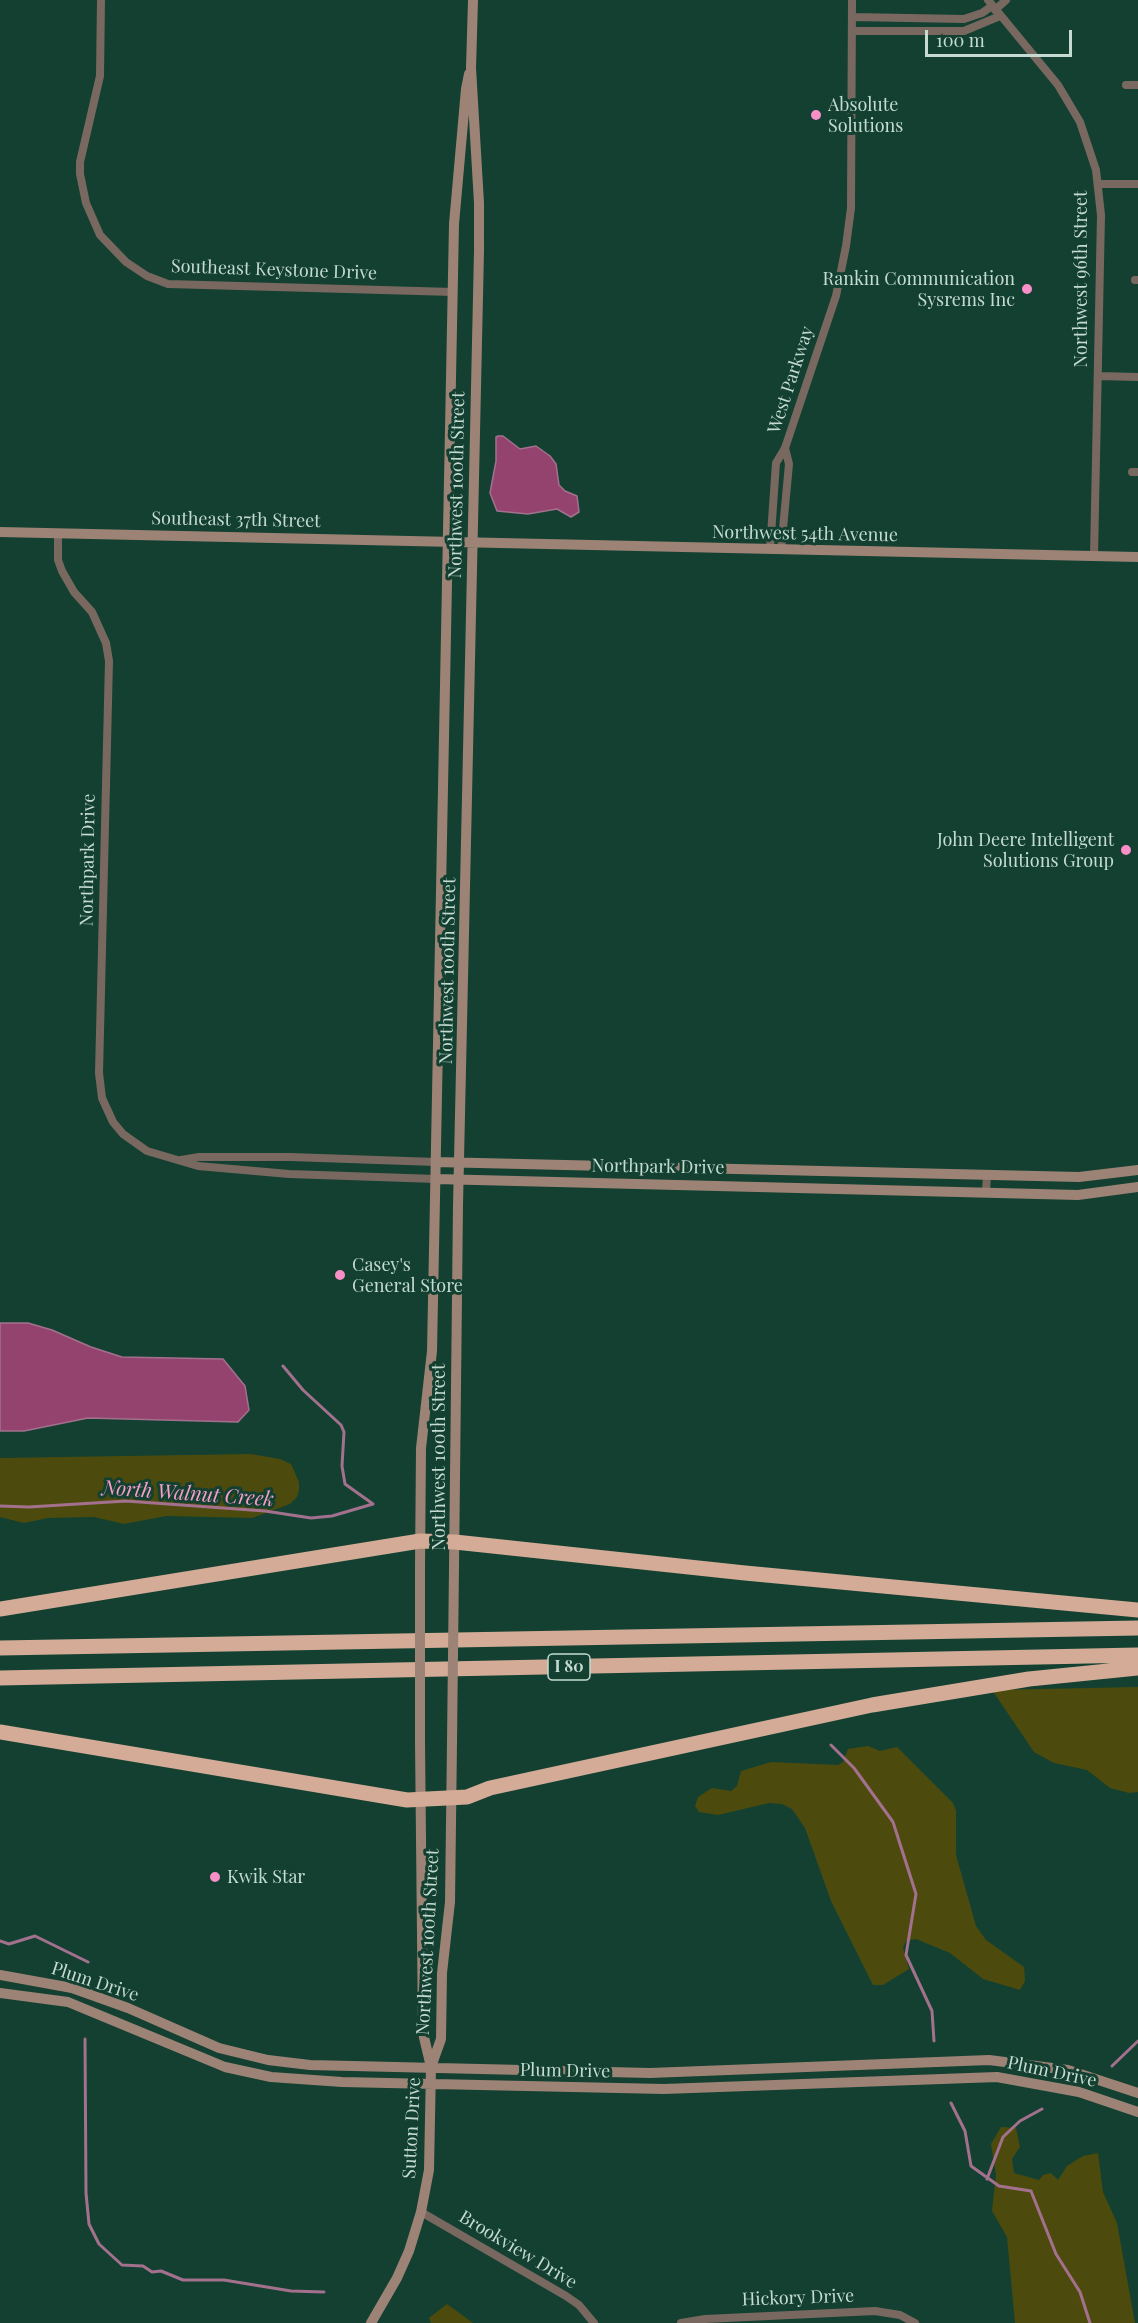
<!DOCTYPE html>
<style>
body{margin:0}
#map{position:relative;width:1138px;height:2323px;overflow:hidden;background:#134031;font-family:"Playfair Display",serif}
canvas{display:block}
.scale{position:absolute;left:925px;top:30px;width:147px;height:27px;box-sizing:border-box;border:3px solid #c5dbd2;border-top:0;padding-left:8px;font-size:18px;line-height:21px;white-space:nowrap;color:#c5dbd2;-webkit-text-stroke:4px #134031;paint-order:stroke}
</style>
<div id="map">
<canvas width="1138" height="2323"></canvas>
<div class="scale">100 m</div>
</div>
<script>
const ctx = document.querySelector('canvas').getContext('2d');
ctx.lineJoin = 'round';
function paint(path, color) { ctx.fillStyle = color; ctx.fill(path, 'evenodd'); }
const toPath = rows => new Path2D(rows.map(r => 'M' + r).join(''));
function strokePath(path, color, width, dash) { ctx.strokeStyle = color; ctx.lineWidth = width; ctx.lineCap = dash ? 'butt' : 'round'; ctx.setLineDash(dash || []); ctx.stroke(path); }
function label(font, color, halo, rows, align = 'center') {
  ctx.font = font + ' "Playfair Display",serif'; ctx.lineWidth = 6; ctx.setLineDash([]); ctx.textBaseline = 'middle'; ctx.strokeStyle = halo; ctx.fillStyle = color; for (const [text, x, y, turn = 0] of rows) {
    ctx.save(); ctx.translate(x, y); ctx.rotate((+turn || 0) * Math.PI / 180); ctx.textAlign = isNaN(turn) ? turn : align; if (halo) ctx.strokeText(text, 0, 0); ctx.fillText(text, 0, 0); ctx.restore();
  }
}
const green = toPath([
 [251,1454,280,1459,291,1464,299,1482,299,1490,297,1497,290,1504,252,1518,166,1516,124,1524,94,1517,48,1518,24,1523,0,1517,0,1458],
 [1138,1687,1138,1792,1129,1793,1110,1788,1087,1770,1054,1763,1034,1752,992,1690],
 [868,1746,880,1751,897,1747,953,1803,956,1811,956,1855,976,1926,986,1940,1024,1967,1025,1981,1020,1990,983,1979,950,1953,916,1939,906,1941,903,1948,909,1969,883,1985,873,1985,831,1901,805,1828,792,1809,782,1804,769,1803,718,1815,699,1812,695,1806,698,1797,712,1788,731,1791,737,1786,741,1771,771,1762,838,1765,843,1762,848,1749],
 [1001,2127,1016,2128,1020,2147,1012,2159,1014,2173,1039,2180,1043,2175,1051,2173,1058,2180,1067,2166,1083,2156,1098,2153,1103,2192,1117,2223,1135,2323,1015,2323,1007,2237,992,2211,996,2175,991,2144],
 [447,2304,473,2323,431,2323,429,2318]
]);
const water = toPath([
 [498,436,503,436,520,449,536,446,550,456,556,464,559,485,565,491,577,496,579,512,571,517,557,509,528,514,497,511,490,493,496,461,496,437,498,436],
 [0,1323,28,1323,52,1330,91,1347,122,1357,223,1359,245,1386,249,1410,238,1422,88,1418,24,1431,0,1431,0,1323]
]);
const stream = toPath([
 [283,1366,303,1390,341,1425,344,1432,342,1466,345,1484,373,1504],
 [0,1506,29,1507,126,1501,265,1511,311,1518,332,1516,373,1504],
 [831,1745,854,1768,893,1822,916,1894,906,1955,932,2011,934,2041],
 [0,1941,9,1944,35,1936,88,1962],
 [85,2039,86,2193,89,2224,99,2244,122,2265,143,2266,152,2272,161,2271,183,2280,224,2280,291,2291,324,2292],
 [1112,2066,1138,2041],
 [951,2103,965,2131,971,2166,999,2186,1031,2191,1056,2254,1080,2292,1090,2323],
 [987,2179,1003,2137,1020,2121,1042,2109]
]);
const street = toPath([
 [101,0,100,76,80,162,80,174,86,203,100,235,126,262,147,276,168,284,453,292],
 [988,0,1058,85,1080,122,1096,170,1101,215,1094,556],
 [995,10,1006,0],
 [853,17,964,19,982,13,992,6],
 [853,31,964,31,1000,16],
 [1126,85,1138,85],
 [1098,184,1138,184],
 [1135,280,1138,280],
 [1098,376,1138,377],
 [1132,472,1138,472],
 [58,533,58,560,62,571,74,592,92,612,106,643,109,661,99,1073,102,1098,113,1122,123,1134,147,1151,198,1166,289,1174,436,1179],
 [770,549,776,463,785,448,836,296,846,246,851,208,852,0],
 [781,550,789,464,785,448],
 [181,1160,199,1157,290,1157,436,1162],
 [986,1192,987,1175],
 [421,2212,566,2296,579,2305,594,2323],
 [681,2323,705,2319,875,2311,900,2315,915,2323]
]);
const secondary = toPath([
 [0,532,1138,557],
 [436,1162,1079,1177,1138,1170],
 [436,1179,1078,1195,1138,1187],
 [420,1566,421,1448,432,1351,454,224,466,89,469,74],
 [454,1567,458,1205,479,251,479,203,471,68,473,0],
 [0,1975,72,1988,128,2008,219,2048,268,2060,310,2065,650,2073,989,2060,1068,2070,1138,2093],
 [0,1993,68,2002,225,2067,271,2077,342,2082,664,2089,997,2077,1079,2092,1138,2112],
 [431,2067,441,2039,442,1973,450,1902,452,1742],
 [371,2323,397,2278,409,2251,421,2212,429,2170,431,2067,423,2033,420,1741]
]);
const highway = toPath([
 [0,1609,420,1541,455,1542,745,1573,1138,1610],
 [0,1648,1138,1628],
 [0,1678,1138,1655],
 [0,1732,407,1800,467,1797,490,1788,872,1705,1029,1679,1138,1668]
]);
const secondaryBridge = toPath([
 [420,1741,420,1566],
 [452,1742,454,1567]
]);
const markers = [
 [816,115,6,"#fa8fc7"],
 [1027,289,6,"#fa8fc7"],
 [1126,850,6,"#fa8fc7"],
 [340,1275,6,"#fa8fc7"],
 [215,1877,6,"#fa8fc7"]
];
const shields = [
 [569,1667,42]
];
const shieldNames = [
 ["I 80",569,1667]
];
const poiNames = [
 ["Absolute",828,105],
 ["Solutions",828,126],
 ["Rankin Communication",1015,279,"right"],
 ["Sysrems Inc",1015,300,"right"],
 ["John Deere Intelligent",1114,840,"right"],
 ["Solutions Group",1114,861,"right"],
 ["Casey's",352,1265],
 ["General Store",352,1286],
 ["Kwik Star",227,1877]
];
const streetNames = [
 ["Southeast Keystone Drive",274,270,2],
 ["Northwest 96th Street",1081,279,-90],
 ["West Parkway",791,380,-72],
 ["Northwest 100th Street",457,485,-89],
 ["Southeast 37th Street",236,520,1],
 ["Northwest 54th Avenue",805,534,1],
 ["Northpark Drive",88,860,-89],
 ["Northwest 100th Street",448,971,-89],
 ["Northpark Drive",658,1167,1],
 ["Northwest 100th Street",439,1457,-90],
 ["Northwest 100th Street",428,1942,-87],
 ["Plum Drive",95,1982,18],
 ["Plum Drive",565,2071,1],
 ["Plum Drive",1052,2072,12],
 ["Sutton Drive",412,2128,-87],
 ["Brookview Drive",518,2250,31],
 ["Hickory Drive",798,2298,-2]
];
const waterNames = [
 ["North Walnut Creek",188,1494,4]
];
paint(green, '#4c4b0d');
paint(water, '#94436f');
strokePath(water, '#a3718d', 1.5);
strokePath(stream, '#a3718d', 3);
strokePath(street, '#796860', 8);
strokePath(secondary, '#9d8376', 10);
strokePath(highway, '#d3ab97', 15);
strokePath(secondaryBridge, '#9d8376', 10);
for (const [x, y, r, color] of markers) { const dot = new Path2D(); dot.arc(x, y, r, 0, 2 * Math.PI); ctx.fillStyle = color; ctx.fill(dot); strokePath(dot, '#134031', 2); }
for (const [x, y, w] of shields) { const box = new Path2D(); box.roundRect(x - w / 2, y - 13, w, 26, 4.5); ctx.fillStyle = '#134031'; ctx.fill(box); strokePath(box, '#c5dbd2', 1.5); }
label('bold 16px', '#c5dbd2', null, shieldNames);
label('18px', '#c5dbd2', '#134031', poiNames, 'left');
label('18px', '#c5dbd2', '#134031', streetNames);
label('italic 20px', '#f89ecc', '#134031', waterNames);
</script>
